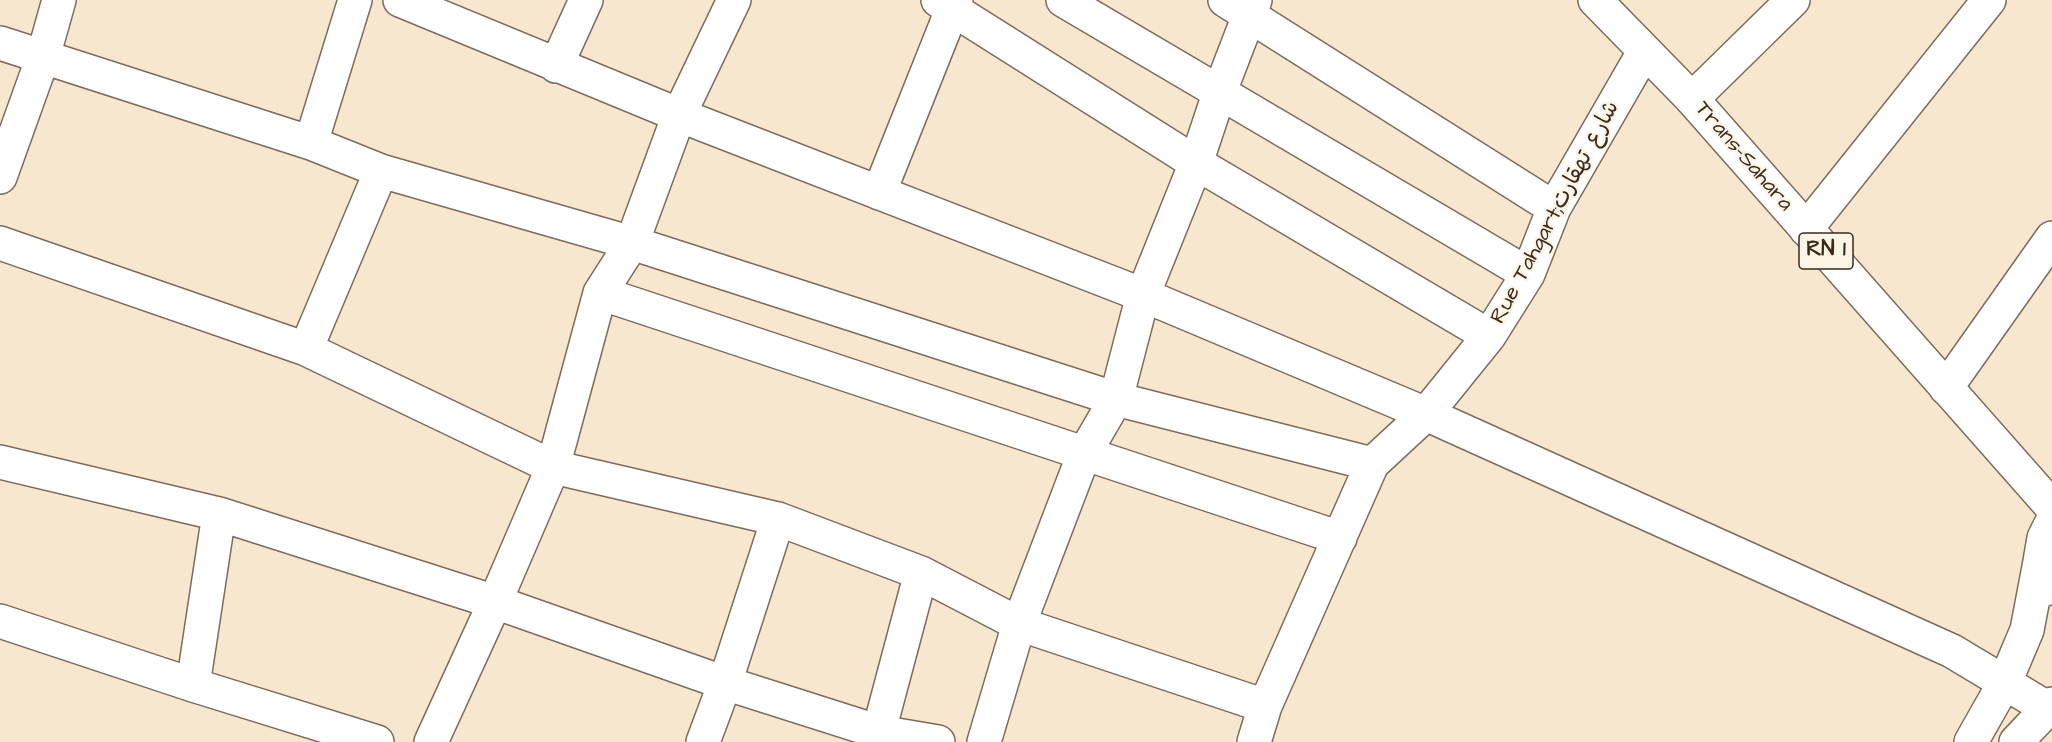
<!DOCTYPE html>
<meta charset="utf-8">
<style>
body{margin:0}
canvas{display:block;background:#f7e7cf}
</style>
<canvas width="2052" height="742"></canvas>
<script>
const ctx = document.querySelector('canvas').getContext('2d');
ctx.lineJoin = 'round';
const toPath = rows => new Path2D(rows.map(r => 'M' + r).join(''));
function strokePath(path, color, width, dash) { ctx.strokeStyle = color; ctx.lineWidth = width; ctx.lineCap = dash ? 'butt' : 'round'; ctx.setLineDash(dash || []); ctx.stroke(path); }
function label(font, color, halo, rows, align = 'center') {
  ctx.font = font + ' "Architects Daughter","Playpen Sans Arabic",sans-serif'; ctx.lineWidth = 4.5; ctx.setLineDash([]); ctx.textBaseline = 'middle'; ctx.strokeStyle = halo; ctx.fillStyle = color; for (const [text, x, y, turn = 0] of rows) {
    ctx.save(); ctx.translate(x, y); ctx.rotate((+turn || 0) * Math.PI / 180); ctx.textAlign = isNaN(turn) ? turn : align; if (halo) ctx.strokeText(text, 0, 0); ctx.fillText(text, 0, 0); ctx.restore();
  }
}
const minor = toPath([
 [400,0,679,115,1143,295,1426,414,1952,651,2047,708],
 [938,0,1196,163,1489,336],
 [1063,0,1528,274],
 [1225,0,1554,208],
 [0,43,311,143,381,171,632,243,1116,399,1372,464],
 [556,66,586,0],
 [1692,99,1793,0],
 [311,143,355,0],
 [0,177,43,57,59,0],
 [879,193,956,0],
 [1806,229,1989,0],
 [0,243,306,349,553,467,778,519,921,573,1019,624,1265,706],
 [600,293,1340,538],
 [306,349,381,171],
 [1946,388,2052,238],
 [0,462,219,514],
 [0,621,193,685,377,742],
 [193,685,219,514,495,602,725,683,879,732,938,742],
 [431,742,495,602,553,467,600,293,632,243,679,115,734,0],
 [703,742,725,683,778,519],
 [876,742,921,573],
 [984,742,1019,624,1084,454,1116,399,1143,295,1196,163,1220,91,1255,0],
 [1254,742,1265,706,1372,464,1426,414,1489,336,1528,274,1554,208,1644,52]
]);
const major = toPath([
 [1595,0,1692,99,2052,507],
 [2043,590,2039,567,2044,538,2052,522],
 [1971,742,2005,682,2027,630,2039,567],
 [2016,742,2052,704]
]);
const shields = [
 [1826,251,54]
];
const shieldNames = [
 ["RN 1",1826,251]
];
const streetNames = [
 ["Trans-Sahara",1743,157,49],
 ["Rue Tahgart;شارع تهقارت",1556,213,-62]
];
strokePath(minor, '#7d6c5c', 36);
strokePath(major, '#7d6c5c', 36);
strokePath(minor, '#fff', 33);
strokePath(major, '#fff', 33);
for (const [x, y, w] of shields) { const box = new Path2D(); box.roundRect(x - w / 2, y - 18, w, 36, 4.5); ctx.fillStyle = '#fcf5e5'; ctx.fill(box); strokePath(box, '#3b2a1e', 1.5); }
label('bold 21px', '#3b2a1e', null, shieldNames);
label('22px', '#3b2a1e', '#fcf5e5', streetNames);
</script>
